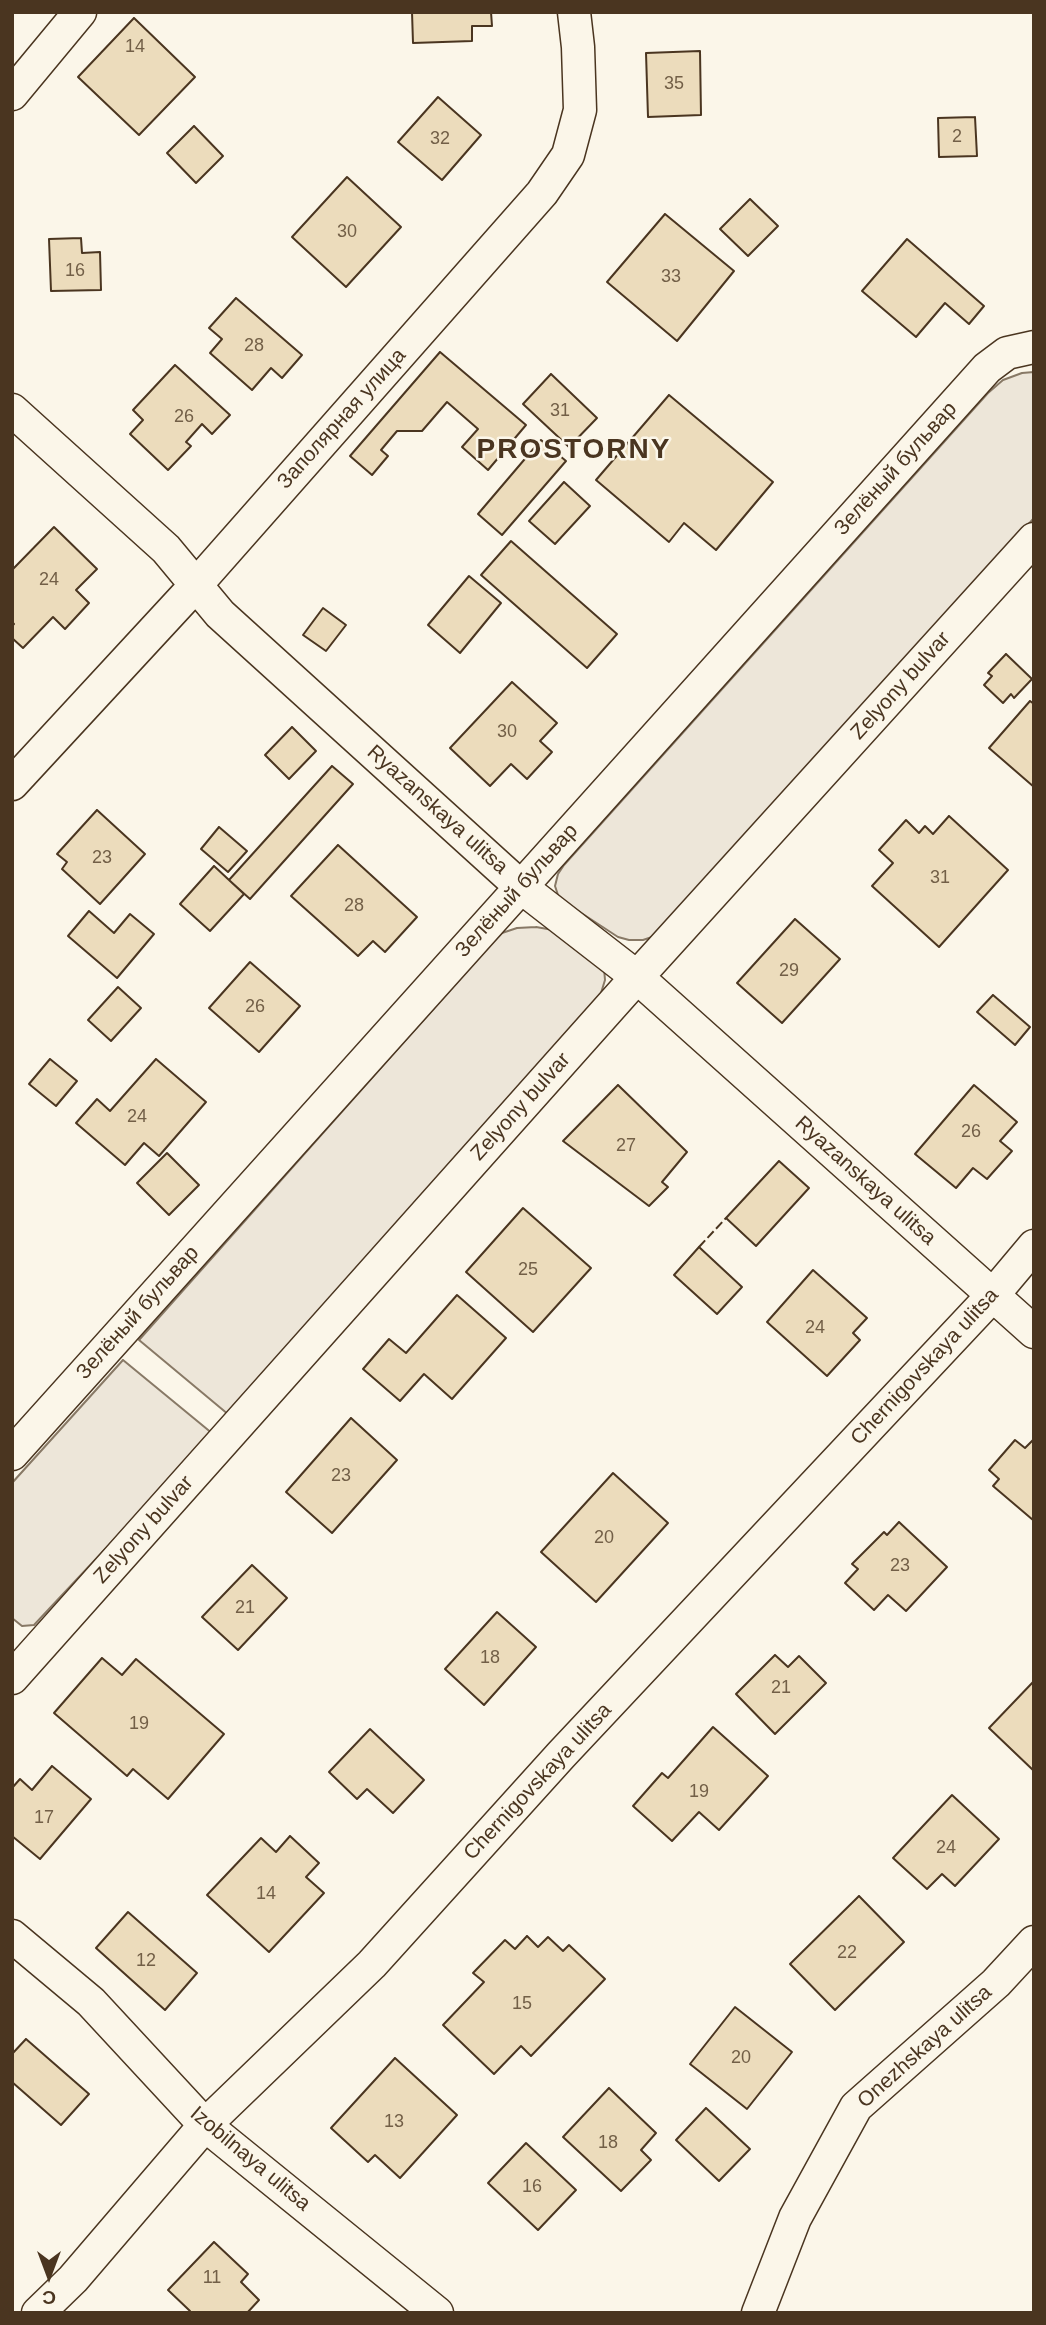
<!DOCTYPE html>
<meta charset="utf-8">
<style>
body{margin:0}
#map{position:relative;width:1046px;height:2325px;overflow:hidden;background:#fbf6e9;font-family:Helvetica,sans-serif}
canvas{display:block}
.frame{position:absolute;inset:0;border:14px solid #4a3520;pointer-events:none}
.north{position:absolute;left:14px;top:2241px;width:70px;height:70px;-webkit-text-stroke:5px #fbf6e9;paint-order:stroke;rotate:180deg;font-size:19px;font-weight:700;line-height:28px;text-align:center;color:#4a3520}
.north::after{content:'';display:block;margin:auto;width:24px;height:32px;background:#4a3520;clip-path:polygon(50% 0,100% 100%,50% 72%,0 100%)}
</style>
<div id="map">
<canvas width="1046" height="2325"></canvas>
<div class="frame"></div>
<div class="north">С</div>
</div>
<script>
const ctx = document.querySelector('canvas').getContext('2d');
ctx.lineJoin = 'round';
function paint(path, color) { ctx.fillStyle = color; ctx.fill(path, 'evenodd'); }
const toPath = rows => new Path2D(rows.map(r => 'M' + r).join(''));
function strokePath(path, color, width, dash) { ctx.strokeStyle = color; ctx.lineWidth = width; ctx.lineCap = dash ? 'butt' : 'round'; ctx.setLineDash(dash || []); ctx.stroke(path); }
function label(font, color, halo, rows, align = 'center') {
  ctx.font = font + ' Helvetica,sans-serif'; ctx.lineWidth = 5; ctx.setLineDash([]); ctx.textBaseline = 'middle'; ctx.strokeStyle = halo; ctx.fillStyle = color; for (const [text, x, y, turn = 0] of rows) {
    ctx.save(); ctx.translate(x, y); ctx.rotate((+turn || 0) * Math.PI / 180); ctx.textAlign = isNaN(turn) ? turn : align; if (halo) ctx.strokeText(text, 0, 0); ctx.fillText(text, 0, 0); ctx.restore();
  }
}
const green = toPath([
 [1034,372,1034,518,670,925,658,935,643,940,629,940,618,937,566,903,558,895,555,886,558,874,564,865,988,393,1003,380,1022,373,1034,372],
 [536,927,559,931,604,968,605,980,601,993,593,1006,229,1415,139,1340,490,945,502,933,517,928,536,927],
 [123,1360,213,1434,34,1625,22,1626,12,1618,12,1483,123,1360]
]);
const building = toPath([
 [412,12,491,12,492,26,472,26,472,41,413,43,412,12],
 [134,18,195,77,139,135,78,77,134,18],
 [700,51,701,115,648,117,646,53,700,51],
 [438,97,481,135,442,180,398,142,438,97],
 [975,117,977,156,939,157,938,118,975,117],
 [194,126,223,156,196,183,167,153,194,126],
 [347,177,401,227,346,287,292,237,347,177],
 [750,199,778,226,748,256,720,229,750,199],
 [665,214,734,271,677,341,607,282,665,214],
 [81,238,82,253,100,252,101,290,51,291,49,239,81,238],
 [907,239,984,306,969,324,945,303,916,337,862,291,907,239],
 [236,298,302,355,282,378,271,368,252,390,210,353,222,339,209,328,236,298],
 [440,352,526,425,488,470,462,447,478,429,447,402,422,431,397,431,381,450,388,456,372,475,350,456,440,352],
 [175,365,230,415,212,434,202,424,186,442,191,446,168,470,130,434,143,420,133,410,175,365],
 [551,374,597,418,569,447,523,404,551,374],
 [669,395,773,482,716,550,684,523,669,542,596,480,669,395],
 [541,440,566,461,502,535,478,514,541,440],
 [564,482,590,506,555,544,529,521,564,482],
 [54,527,97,569,76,590,89,603,65,629,53,617,23,648,12,638,12,626,14,624,12,622,12,570,54,527],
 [511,541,617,634,587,668,481,575,511,541],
 [469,576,501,603,460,653,428,625,469,576],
 [323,608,346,625,326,651,303,635,323,608],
 [1006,654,1032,679,1014,698,1011,694,1003,703,984,685,992,676,988,673,1006,654],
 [512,682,557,723,540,741,552,752,527,779,511,764,490,786,450,748,512,682],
 [1030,701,1034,704,1034,787,989,748,1030,701],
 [292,727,316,751,289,779,265,755,292,727],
 [332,766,353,784,250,899,229,880,332,766],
 [97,810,145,854,100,904,62,869,67,862,57,854,97,810],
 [949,816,1008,870,939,947,872,886,893,863,879,850,906,820,919,833,925,826,933,834,949,816],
 [219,827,247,851,228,872,201,849,219,827],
 [338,845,417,917,385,952,373,941,358,956,291,896,338,845],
 [214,866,244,894,210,931,180,904,214,866],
 [89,911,114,933,130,914,154,934,117,978,68,936,89,911],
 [795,919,840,959,782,1023,737,983,795,919],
 [250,962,300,1006,259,1052,209,1008,250,962],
 [118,987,141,1008,111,1041,88,1020,118,987],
 [993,995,1030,1027,1015,1045,977,1012,993,995],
 [50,1059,77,1081,56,1106,29,1084,50,1059],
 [156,1059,206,1102,159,1156,144,1143,125,1165,76,1123,97,1099,110,1111,156,1059],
 [618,1085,687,1152,662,1182,668,1187,649,1206,563,1141,618,1085],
 [974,1085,1017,1122,1000,1141,1012,1151,987,1179,973,1168,956,1188,915,1154,974,1085],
 [167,1153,199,1185,169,1215,137,1183,167,1153],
 [779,1161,809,1188,756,1246,726,1218,779,1161],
 [523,1208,591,1268,533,1332,466,1272,523,1208],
 [699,1247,742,1287,717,1314,674,1275,699,1247],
 [813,1270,867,1318,853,1333,860,1340,827,1376,767,1322,813,1270],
 [457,1295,506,1338,452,1399,424,1374,400,1401,363,1369,389,1339,406,1353,457,1295],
 [351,1418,397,1460,332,1533,286,1492,351,1418],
 [1034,1439,1034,1519,1033,1520,993,1486,999,1479,989,1470,1015,1440,1025,1448,1034,1439],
 [613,1473,668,1523,596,1602,541,1552,613,1473],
 [899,1522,947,1567,906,1611,888,1595,874,1610,845,1583,858,1569,852,1564,884,1532,887,1535,899,1522],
 [252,1565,287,1598,238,1650,202,1617,252,1565],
 [497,1612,536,1647,484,1705,445,1669,497,1612],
 [775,1655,788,1667,799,1656,826,1683,775,1734,736,1694,775,1655],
 [102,1658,122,1675,136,1659,224,1734,168,1799,133,1769,127,1776,54,1713,102,1658],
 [1034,1681,1034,1771,989,1728,1034,1681],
 [713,1727,768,1776,719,1830,699,1812,672,1841,633,1806,662,1773,668,1778,713,1727],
 [370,1729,424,1780,393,1813,367,1789,357,1799,329,1772,370,1729],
 [52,1766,91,1799,40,1859,12,1836,12,1788,20,1779,32,1790,52,1766],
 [952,1795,999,1839,955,1886,942,1874,927,1889,893,1858,952,1795],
 [290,1836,319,1863,306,1877,324,1893,269,1952,207,1895,261,1838,276,1852,290,1836],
 [859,1896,904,1942,835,2010,790,1964,859,1896],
 [128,1912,197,1973,165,2010,96,1948,128,1912],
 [527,1936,538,1947,548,1937,563,1951,569,1945,605,1979,531,2056,521,2046,494,2074,443,2025,484,1982,473,1973,505,1940,515,1949,527,1936],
 [735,2007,792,2052,747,2109,690,2064,735,2007],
 [26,2039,89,2094,61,2125,12,2082,12,2054,26,2039],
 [395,2058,457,2115,400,2178,375,2155,368,2162,331,2128,395,2058],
 [609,2088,656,2133,641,2150,651,2160,621,2191,563,2137,609,2088],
 [706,2108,750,2149,719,2181,676,2140,706,2108],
 [526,2143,576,2190,538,2230,488,2183,526,2143],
 [214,2242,248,2274,241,2282,259,2300,247,2313,188,2313,190,2311,168,2290,214,2242]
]);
const minor = toPath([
 [12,94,80,12],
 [12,410,166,549,220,614,521,887,637,977,1034,1332],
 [12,784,196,585,542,193,568,155,580,110,578,47,574,12],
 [12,1454,987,368,1007,353,1034,347],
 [12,1678,637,977,1034,539],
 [12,1936,91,2002,205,2125,437,2313],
 [38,2313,73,2279,205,2125,372,1964,561,1755,992,1296,1034,1246],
 [758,2313,795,2218,856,2107,996,1983,1034,1942]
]);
const fence = toPath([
 [699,1247,726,1218]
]);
const numberNames = [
 ["14",135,47],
 ["35",674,84],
 ["2",957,137],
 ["32",440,139],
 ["30",347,232],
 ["16",75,271],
 ["33",671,277],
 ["28",254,346],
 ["31",560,411],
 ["26",184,417],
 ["24",49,580],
 ["30",507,732],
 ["23",102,858],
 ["31",940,878],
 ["28",354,906],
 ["29",789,971],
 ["26",255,1007],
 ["24",137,1117],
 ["26",971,1132],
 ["27",626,1146],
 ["25",528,1270],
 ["24",815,1328],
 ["23",341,1476],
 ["20",604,1538],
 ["23",900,1566],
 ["21",245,1608],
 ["18",490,1658],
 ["21",781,1688],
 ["19",139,1724],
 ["19",699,1792],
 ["17",44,1818],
 ["24",946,1848],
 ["14",266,1894],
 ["22",847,1953],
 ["12",146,1961],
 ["15",522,2004],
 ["20",741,2058],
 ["13",394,2122],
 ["18",608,2143],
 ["16",532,2187],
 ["11",212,2278]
];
const streetNames = [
 ["Заполярная улица",342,419,-48],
 ["Зелёный бульвар",896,469,-48],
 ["Zelyony bulvar",901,686,-48],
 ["Ryazanskaya ulitsa",437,810,42],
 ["Зелёный бульвар",517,891,-48],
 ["Zelyony bulvar",521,1107,-48],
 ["Ryazanskaya ulitsa",865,1181,42],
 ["Зелёный бульвар",138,1313,-48],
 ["Chernigovskaya ulitsa",925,1367,-47],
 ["Zelyony bulvar",144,1530,-48],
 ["Chernigovskaya ulitsa",538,1782,-47],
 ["Onezhskaya ulitsa",925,2047,-42],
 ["Izobilnaya ulitsa",250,2159,40]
];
const districtNames = [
 ["PROSTORNY",574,450]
];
paint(green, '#ede6d9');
strokePath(green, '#887966', 2);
paint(building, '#ecdcbc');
strokePath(building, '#4a3520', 2);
strokePath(minor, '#4a3520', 35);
strokePath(minor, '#fbf6e9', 32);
strokePath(fence, '#4a3520', 2, [9, 3.5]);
label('18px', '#725f47', null, numberNames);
label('21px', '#4a3520', '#fbf6e9', streetNames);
ctx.letterSpacing = '2px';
label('bold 28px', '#4a3520', '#fbf6e9', districtNames);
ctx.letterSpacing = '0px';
</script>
